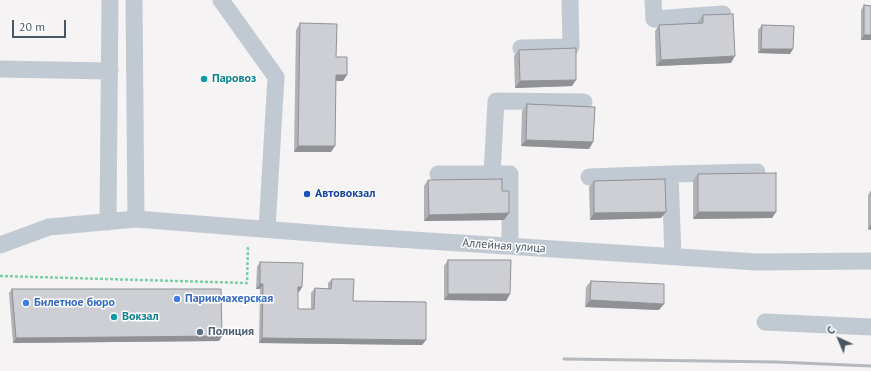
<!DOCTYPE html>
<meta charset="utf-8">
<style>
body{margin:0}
#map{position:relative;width:871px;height:371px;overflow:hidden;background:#f5f3f3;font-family:"PT Sans",sans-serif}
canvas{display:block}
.north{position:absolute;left:819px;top:319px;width:40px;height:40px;-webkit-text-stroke:3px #fff;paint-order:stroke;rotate:316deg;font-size:11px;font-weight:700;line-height:16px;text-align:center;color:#4a5661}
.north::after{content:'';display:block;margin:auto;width:14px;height:18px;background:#4a5661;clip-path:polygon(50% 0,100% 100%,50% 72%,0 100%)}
.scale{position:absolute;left:12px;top:20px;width:54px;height:18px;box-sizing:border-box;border:2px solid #4a5661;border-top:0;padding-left:5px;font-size:12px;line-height:14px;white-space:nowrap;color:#4a5661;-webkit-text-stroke:3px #fff;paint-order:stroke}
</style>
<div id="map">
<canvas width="871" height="371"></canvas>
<div class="north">С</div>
<div class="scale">20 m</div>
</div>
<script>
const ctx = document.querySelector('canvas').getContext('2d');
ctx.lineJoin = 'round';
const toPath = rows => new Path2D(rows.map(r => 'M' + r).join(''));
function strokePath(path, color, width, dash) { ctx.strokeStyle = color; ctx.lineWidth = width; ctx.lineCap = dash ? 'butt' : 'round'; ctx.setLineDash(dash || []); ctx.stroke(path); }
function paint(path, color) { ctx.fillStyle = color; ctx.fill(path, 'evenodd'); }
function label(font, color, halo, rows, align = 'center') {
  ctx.font = font + ' "PT Sans",sans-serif'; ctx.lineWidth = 3; ctx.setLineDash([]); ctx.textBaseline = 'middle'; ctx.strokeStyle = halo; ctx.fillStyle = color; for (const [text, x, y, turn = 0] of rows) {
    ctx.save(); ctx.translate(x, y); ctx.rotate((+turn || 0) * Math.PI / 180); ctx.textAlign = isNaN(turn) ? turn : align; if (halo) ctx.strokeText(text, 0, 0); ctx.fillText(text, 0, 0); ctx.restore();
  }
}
const path = toPath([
 [0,276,247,283,248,245]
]);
const minor = toPath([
 [134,0,136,219],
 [221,0,276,77,267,229],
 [653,0,654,19,723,14],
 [521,48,571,47,570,0],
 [0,69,110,71],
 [438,174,510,174,510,246],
 [492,174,496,101,584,102],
 [589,177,670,174],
 [108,222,110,0],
 [0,245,49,227,136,219,350,236,757,262,871,261],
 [673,256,670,174,757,172],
 [765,322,871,327]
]);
const rail = toPath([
 [564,359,777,362,871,366]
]);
const wall = toPath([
 [864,5,871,6,871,40,861,40,861,10],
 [703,15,731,63,656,66,655,31,659,25,698,23,698,21],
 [300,23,336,57,343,81,336,81,331,152,294,152,296,30],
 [762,25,790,54,758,53,758,30],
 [519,50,572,86,515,88,514,56],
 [527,104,593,142,589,149,521,146,522,111],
 [698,174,776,212,772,218,693,219,693,180],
 [428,180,502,191,509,213,504,220,424,221,424,186],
 [594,181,661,218,590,220,589,187],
 [871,190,871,230,868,229,868,195],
 [448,260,510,294,506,301,444,300,444,266],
 [260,262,302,287,299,292,298,292,298,309,311,309,311,293,315,288,328,289,328,283,332,279,353,301,426,340,422,345,259,343,260,289,256,289,257,267],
 [591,281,659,310,585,307,586,287],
 [12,289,222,336,219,341,13,343,9,293]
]);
const shadedWall = toPath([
 [864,35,871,35,871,40,861,40],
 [761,49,793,49,790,54,758,53],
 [735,56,731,63,656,66,661,60],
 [336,75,347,75,343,81,332,81],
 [576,80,572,86,515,88,520,81],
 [526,140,593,142,589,149,521,146],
 [298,146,335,146,331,152,294,152],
 [666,212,661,218,590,220,594,213],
 [698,212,776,212,772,218,693,219],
 [509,213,504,220,424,221,429,215],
 [871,225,871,230,868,229],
 [260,284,263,284,260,289,256,289],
 [298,287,302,287,299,292,295,292],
 [448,294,510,294,506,301,444,300],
 [590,300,664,304,659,310,585,307],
 [222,336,219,341,13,343,16,338],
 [262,338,426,340,422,345,259,343]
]);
const building = toPath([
 [864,5,871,6,871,35,864,35,864,5],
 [733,14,735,56,661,60,659,25,703,23,703,15,733,14],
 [300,23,337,24,336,57,347,57,347,75,336,75,335,146,298,146,300,23],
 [762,25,794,26,793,49,761,49,762,25],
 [576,48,576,80,520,81,519,50,576,48],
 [527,104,595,107,593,142,526,140,527,104],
 [776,173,776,212,698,212,698,174,776,173],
 [502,179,502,191,509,191,509,213,429,215,428,180,502,179],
 [665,179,666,212,594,213,594,181,665,179],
 [448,260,511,260,510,294,448,294,448,260],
 [260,262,303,263,302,287,298,287,298,309,314,309,315,288,331,289,332,279,354,279,353,301,426,302,426,340,262,338,263,284,260,284,260,262],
 [591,281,664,284,664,304,590,300,591,281],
 [12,289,221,289,222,336,16,338,12,289]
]);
const markers = [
 [204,79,4,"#0f9aa8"],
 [307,194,4,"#1a4fb4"],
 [177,299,4,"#3f7fe0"],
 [26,303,4,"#3f7fe0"],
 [114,317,4,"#0f9aa8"],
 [200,332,4,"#5c6f8a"]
];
const cultureNames = [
 ["Паровоз",212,79],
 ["Вокзал",122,317]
];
const transitNames = [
 ["Автовокзал",315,194]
];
const streetNames = [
 ["Аллейная улица",504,246,4]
];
const shopNames = [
 ["Парикмахерская",185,299],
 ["Билетное бюро",34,303]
];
const serviceNames = [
 ["Полиция",208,332]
];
strokePath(path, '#7ad0a6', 2.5, [3, 2]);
strokePath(minor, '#c1cad2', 17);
strokePath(rail, '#b5b8bd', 3);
paint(wall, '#b0b2b7');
paint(shadedWall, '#909195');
paint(building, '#cdcfd5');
strokePath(building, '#909195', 1);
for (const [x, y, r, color] of markers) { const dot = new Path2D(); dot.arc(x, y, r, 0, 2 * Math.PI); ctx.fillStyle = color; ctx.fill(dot); strokePath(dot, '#fff', 1.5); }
label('bold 12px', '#0d838f', '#fff', cultureNames, 'left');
label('bold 12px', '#164399', '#fff', transitNames, 'left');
label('12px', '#4a5661', '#fff', streetNames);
label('bold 12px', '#366cbe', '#fff', shopNames, 'left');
label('bold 12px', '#4e5e75', '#fff', serviceNames, 'left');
</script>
